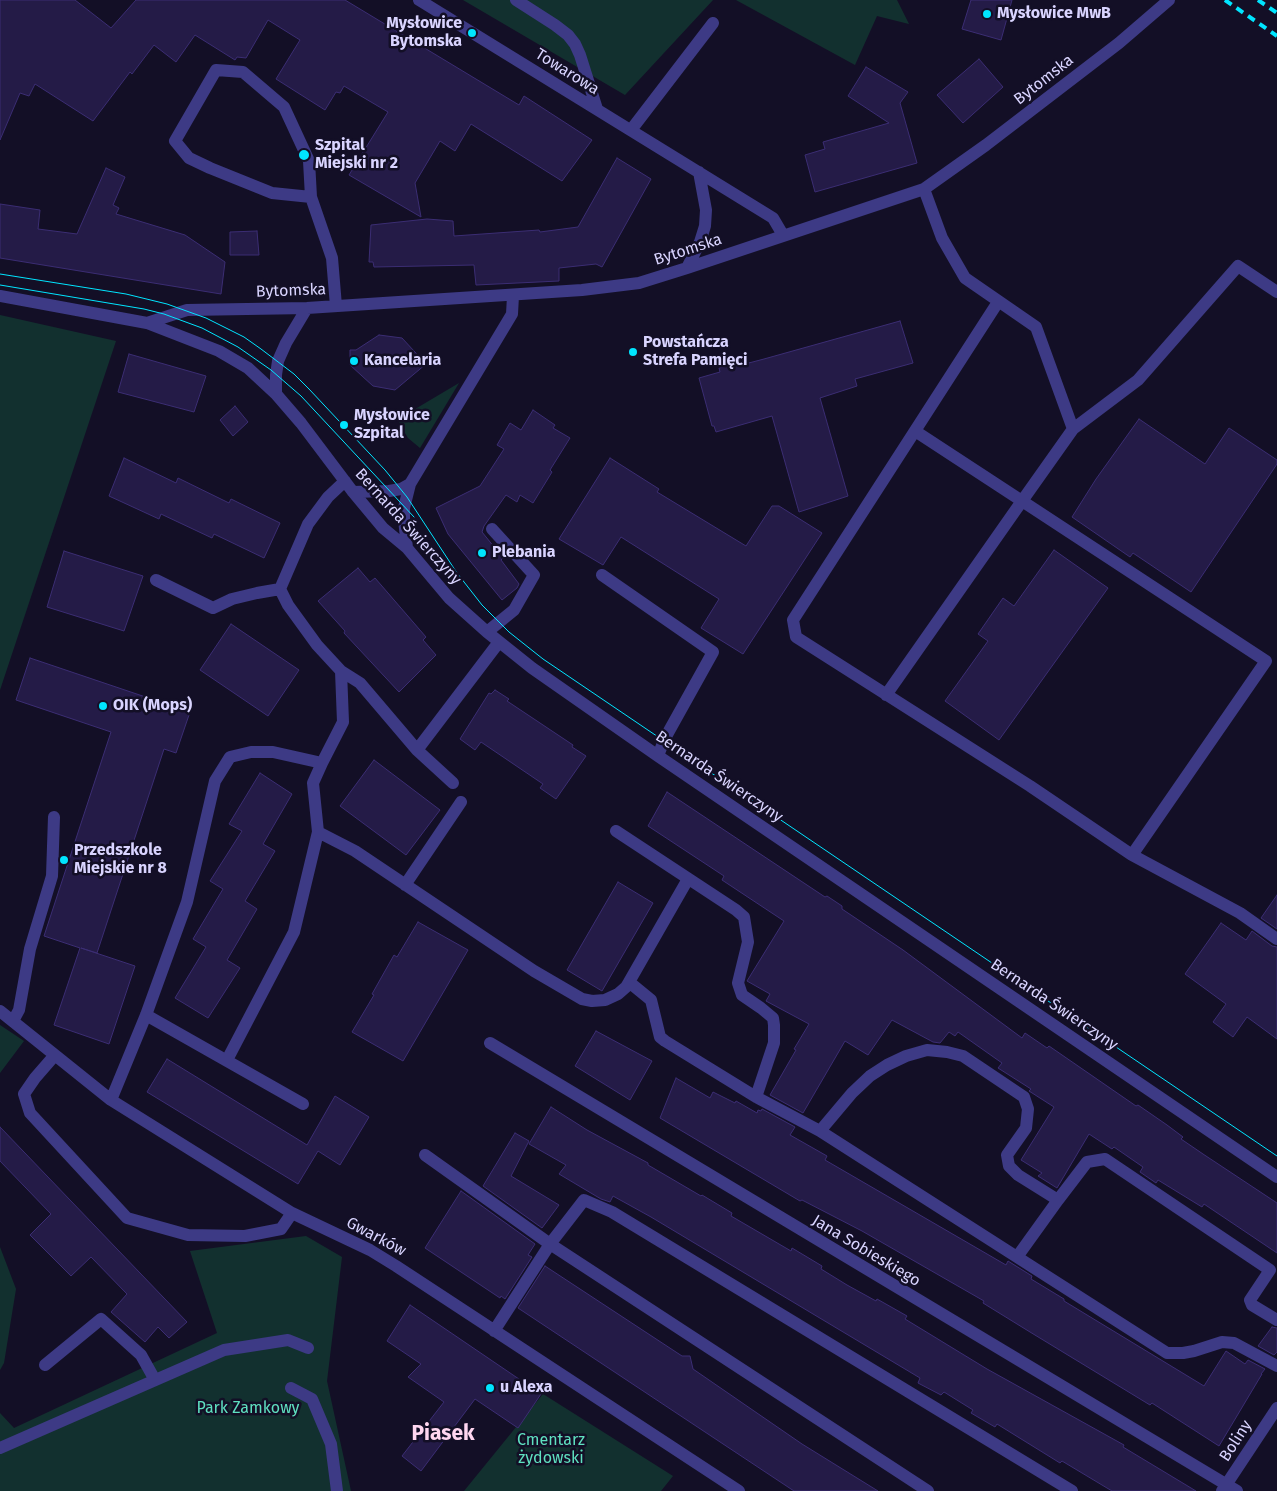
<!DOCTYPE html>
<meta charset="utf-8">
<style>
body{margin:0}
canvas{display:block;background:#130f26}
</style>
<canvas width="1277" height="1491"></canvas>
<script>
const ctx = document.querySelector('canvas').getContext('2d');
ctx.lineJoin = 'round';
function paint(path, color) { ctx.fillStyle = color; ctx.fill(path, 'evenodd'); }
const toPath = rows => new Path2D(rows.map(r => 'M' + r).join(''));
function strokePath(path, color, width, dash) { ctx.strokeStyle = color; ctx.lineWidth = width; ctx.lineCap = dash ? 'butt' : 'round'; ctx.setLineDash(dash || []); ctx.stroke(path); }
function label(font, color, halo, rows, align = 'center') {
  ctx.font = font + ' "Fira Sans",sans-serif'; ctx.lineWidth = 5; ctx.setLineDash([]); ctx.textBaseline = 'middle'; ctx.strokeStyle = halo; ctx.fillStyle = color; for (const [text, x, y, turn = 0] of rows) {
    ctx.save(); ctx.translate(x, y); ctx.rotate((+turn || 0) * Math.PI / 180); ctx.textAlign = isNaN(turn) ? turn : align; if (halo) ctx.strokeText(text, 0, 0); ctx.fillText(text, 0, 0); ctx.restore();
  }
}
const green = toPath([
 [463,0,713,0,625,95],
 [736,0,897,0,909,24,877,16,855,65],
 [0,315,116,341,0,690],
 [459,383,420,448,408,438,399,423,400,418],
 [0,1025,24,1041,0,1073],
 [306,1236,342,1257,327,1381,351,1491,0,1491,0,1413,14,1428,217,1333,190,1251],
 [0,1247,16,1289,4,1363,0,1370],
 [543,1394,673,1476,661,1491,464,1491]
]);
const building = toPath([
 [0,0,75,0,111,28,136,0,345,0,519,105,524,96,592,140,562,181,471,124,455,151,440,141,415,183,421,217,349,175,388,112,344,86,340,93,336,92,325,110,276,79,300,40,268,20,246,58,237,57,235,60,195,35,176,62,154,45,132,74,130,72,93,121,35,84,29,96,20,93,0,140,0,0],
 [971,0,1012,0,1001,40,962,29,971,0],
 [979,59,1003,87,963,123,937,95,979,59],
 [866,67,908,92,900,103,917,163,815,192,805,155,825,149,823,142,889,123,848,96,866,67],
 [617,158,651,179,602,267,596,264,559,268,559,281,476,285,474,265,374,267,373,262,369,262,371,225,427,219,453,221,454,236,539,230,540,232,578,227,617,158],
 [106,168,125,177,113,205,119,208,116,214,185,235,225,262,221,294,0,258,0,204,40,210,38,229,77,234,106,168],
 [257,231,259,255,230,255,230,232,257,231],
 [900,321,913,363,855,379,857,386,820,398,848,496,799,512,772,416,716,432,714,426,712,426,699,378,720,372,719,368,745,362,745,364,764,359,900,321],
 [379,335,402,338,426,364,395,390,373,386,350,365,350,350,356,350,379,335],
 [129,354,206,376,194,412,118,392,129,354],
 [235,406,248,422,233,436,220,420,235,406],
 [533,410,555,425,553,428,570,438,550,470,552,472,533,503,520,495,517,502,506,495,484,526,482,532,503,558,501,560,519,584,517,588,502,600,448,534,436,508,480,486,504,449,497,445,510,423,521,430,533,410],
 [1139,419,1205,464,1229,428,1277,460,1277,464,1191,592,1133,553,1130,557,1072,517,1096,479,1139,419],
 [124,458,176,483,178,478,229,503,231,499,280,523,264,558,214,534,212,538,161,514,159,519,109,496,124,458],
 [610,458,659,489,657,492,746,546,772,506,779,506,822,533,743,654,701,628,719,599,621,537,603,565,559,539,610,458],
 [1054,550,1108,588,999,740,945,701,988,641,978,634,1003,598,1014,606,1054,550],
 [64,551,143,576,124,631,47,607,64,551],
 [358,568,370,582,375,578,426,637,423,640,436,655,399,692,344,633,345,631,318,601,358,568],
 [231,624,299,670,268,716,200,670,231,624],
 [30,658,190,712,176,753,164,749,97,953,81,948,135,966,109,1044,54,1025,80,948,44,936,111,732,16,700,30,658],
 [495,690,509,699,507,701,573,745,572,747,586,756,556,799,540,788,543,784,481,742,475,750,460,739,489,693,491,694,495,690],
 [374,760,440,810,406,855,340,806,374,760],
 [260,773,292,794,263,844,275,851,245,901,257,909,227,960,240,968,208,1018,175,998,206,947,193,939,223,889,210,881,242,831,229,824,260,773],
 [667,792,825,897,827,896,842,906,842,909,903,950,1022,1038,1025,1033,1047,1048,1049,1046,1136,1106,1138,1105,1167,1125,1183,1137,1181,1139,1203,1154,1277,1203,1277,1253,1204,1204,1202,1207,1158,1180,1156,1183,1140,1172,1143,1167,1114,1147,1112,1149,1089,1134,1057,1188,1038,1176,1042,1173,1021,1160,1054,1107,1029,1091,1031,1089,998,1068,1002,1063,958,1032,955,1036,949,1032,940,1043,933,1042,892,1020,868,1055,845,1041,803,1113,770,1095,796,1050,794,1049,809,1024,766,1001,770,994,747,981,784,921,722,880,724,876,648,826,667,792],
 [618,882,653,903,602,991,567,970,618,882],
 [1277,895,1277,929,1261,918,1277,895],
 [418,922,468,950,403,1061,352,1032,374,995,372,994,394,955,397,957,418,922],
 [1221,923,1246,940,1252,931,1272,946,1277,947,1277,1039,1247,1017,1233,1037,1213,1022,1226,1004,1185,974,1221,923],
 [596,1031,652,1061,630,1100,575,1066,596,1031],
 [167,1059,307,1145,335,1096,369,1117,340,1165,318,1151,298,1184,147,1092,167,1059],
 [676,1078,710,1098,713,1092,735,1103,736,1101,757,1113,758,1110,761,1111,762,1109,795,1127,790,1135,827,1156,825,1160,1006,1265,1008,1261,1032,1276,1031,1279,1064,1299,1064,1301,1204,1386,1226,1351,1245,1364,1248,1360,1265,1369,1261,1374,1262,1374,1219,1446,1152,1403,1150,1405,1030,1332,983,1303,984,1301,862,1231,802,1200,800,1201,660,1118,676,1078],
 [551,1107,587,1130,648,1163,648,1165,701,1196,702,1195,732,1213,731,1216,791,1251,792,1248,822,1266,821,1269,847,1285,876,1301,877,1299,907,1316,905,1319,987,1369,1124,1445,1123,1447,1196,1491,1112,1491,1062,1461,1060,1463,997,1424,995,1427,971,1413,973,1410,944,1392,941,1395,918,1383,920,1378,651,1217,613,1196,610,1202,601,1199,559,1174,566,1165,529,1144,551,1107],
 [0,1127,187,1322,169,1338,158,1327,145,1342,111,1312,127,1294,91,1257,71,1276,30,1235,51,1214,0,1161,0,1127],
 [515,1133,529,1141,511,1176,559,1205,542,1228,483,1186,515,1133],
 [461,1191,535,1244,528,1255,532,1257,505,1299,501,1296,500,1298,425,1248,461,1191],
 [545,1266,682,1356,690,1356,693,1369,802,1444,878,1491,794,1491,518,1308,545,1266],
 [410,1305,541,1394,518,1428,475,1399,421,1471,402,1456,444,1402,408,1377,421,1364,387,1341,410,1305],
 [1272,1327,1277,1328,1277,1352,1274,1355,1258,1346,1272,1327]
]);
const minor = toPath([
 [419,0,773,218,783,235],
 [516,0,555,25,568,35,575,44,580,55,597,109],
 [631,130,713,23],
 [924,189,942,238,965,278,1036,327,1073,429],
 [311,197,272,193,210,168,189,158,175,141,216,70,243,72,284,107,309,161,311,197,332,258,336,306],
 [687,268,700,242,705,226,706,210,699,172],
 [0,296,147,323,219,351,248,368,276,394,301,423,353,492,383,528,407,548,449,598,487,632,532,668,658,756,1277,1177],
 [998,302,793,620,796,637,1030,786,1132,855,1266,661,1022,501,1073,429,1138,380,1238,266,1277,292],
 [147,323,187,310,307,308,582,290,639,283,687,268,924,189,986,145,1119,43,1169,0],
 [276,394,276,375,278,361,286,343,307,308],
 [353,492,389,491,401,489,410,484],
 [407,548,404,519,404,508,410,484,512,314,513,296],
 [602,575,713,652,664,740,658,756],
 [156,580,213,608,232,599,257,593,280,589],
 [487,632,514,610,534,575,492,529],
 [341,671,360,683,417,750,453,783],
 [886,695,1022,501,915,431],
 [417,750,499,642],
 [616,831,736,910,744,917,748,942,738,983,742,995,761,1008,773,1018,774,1025,774,1043,756,1097],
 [318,832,355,851,534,971,582,999,592,1001,605,1000,618,994,626,987,629,982],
 [1132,855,1240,913,1277,939],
 [688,879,629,982,651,1000,660,1037,665,1041,756,1097,820,1131,1167,1353,1183,1353,1194,1351,1222,1342,1234,1343,1277,1366],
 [405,885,461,802],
 [0,1011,111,1100,292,1213,370,1250,396,1266,739,1491],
 [146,1015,303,1104],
 [13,1021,19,1010,30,949,52,876,54,817],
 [490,1043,1237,1491],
 [55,1055,35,1078,24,1094,30,1113,127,1218,188,1235,245,1236,281,1229,292,1213],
 [227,1060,294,932,318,832,313,783,322,763],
 [111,1100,146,1015,187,902,215,781,230,757,251,752,273,752,322,763,343,722,341,671,317,645,288,605,280,589,308,524,328,497,345,481],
 [820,1131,852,1093,870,1076,887,1065,906,1056,927,1050,947,1052,963,1056,1024,1097,1028,1109,1026,1128,1007,1155,1009,1166,1018,1175,1058,1200,1087,1162,1105,1159,1270,1270,1250,1300,1252,1305,1277,1320],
 [425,1155,550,1244,584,1200,612,1212,1072,1491],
 [1017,1257,1058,1200],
 [494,1331,550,1244,928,1491],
 [45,1365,101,1319,141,1355,155,1380],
 [291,1388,312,1399,331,1444,337,1491],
 [0,1448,224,1350,288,1340,308,1348],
 [1222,1491,1277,1408]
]);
const tram = toPath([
 [0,274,126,294,167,304,206,318,244,337,261,349,294,374,309,389,385,470,407,497,457,573,482,605,509,632,543,659,1277,1156],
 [0,285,144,309,164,314,202,328,238,347,271,370,301,396,414,517]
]);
const rail = toPath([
 [1225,0,1277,36],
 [1258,0,1277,13]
]);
const markers = [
 [987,14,5,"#00e5ff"],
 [472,33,5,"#00e5ff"],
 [304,155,6,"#00e5ff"],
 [633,352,5,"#00e5ff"],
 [354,361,5,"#00e5ff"],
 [344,425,5,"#00e5ff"],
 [482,553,5,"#00e5ff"],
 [103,706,5,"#00e5ff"],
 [64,860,5,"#00e5ff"],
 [490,1388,5,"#00e5ff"]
];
const poiNames = [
 ["Mysłowice MwB",997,14],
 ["Mysłowice",462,24,"right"],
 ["Bytomska",462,42,"right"],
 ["Szpital",315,146],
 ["Miejski nr 2",315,164],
 ["Powstańcza",643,343],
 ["Strefa Pamięci",643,361],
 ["Kancelaria",364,361],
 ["Mysłowice",354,416],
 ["Szpital",354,434],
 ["Plebania",492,553],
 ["OIK (Mops)",113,706],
 ["Przedszkole",74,851],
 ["Miejskie nr 8",74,869],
 ["u Alexa",500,1388]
];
const streetNames = [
 ["Towarowa",567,72,32],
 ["Bytomska",1044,80,-38],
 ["Bytomska",688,250,-18],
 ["Bytomska",291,291,-2],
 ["Bernarda Świerczyny",408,527,48],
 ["Bernarda Świerczyny",719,777,34],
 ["Bernarda Świerczyny",1054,1005,34],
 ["Gwarków",376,1237,28],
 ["Jana Sobieskiego",866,1251,31],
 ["Boliny",1236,1441,-57]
];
const parkNames = [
 ["Park Zamkowy",248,1409],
 ["Cmentarz",551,1441],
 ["żydowski",551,1459]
];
const districtNames = [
 ["Piasek",443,1434]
];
paint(green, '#12302f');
paint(building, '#241b47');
strokePath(building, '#3b2d73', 1);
strokePath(minor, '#3d3a85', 12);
strokePath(tram, '#00e5ff', 1);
strokePath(rail, '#00e5ff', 4, [8, 6]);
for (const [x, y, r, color] of markers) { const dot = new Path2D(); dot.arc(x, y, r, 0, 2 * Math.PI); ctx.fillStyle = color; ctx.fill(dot); strokePath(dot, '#130f26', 2); }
label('bold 16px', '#d9d4ff', '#130f26', poiNames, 'left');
label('16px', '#d9d4ff', '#130f26', streetNames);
label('16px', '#5fe0c0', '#130f26', parkNames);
label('bold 21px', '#ffd6f0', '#130f26', districtNames);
</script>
